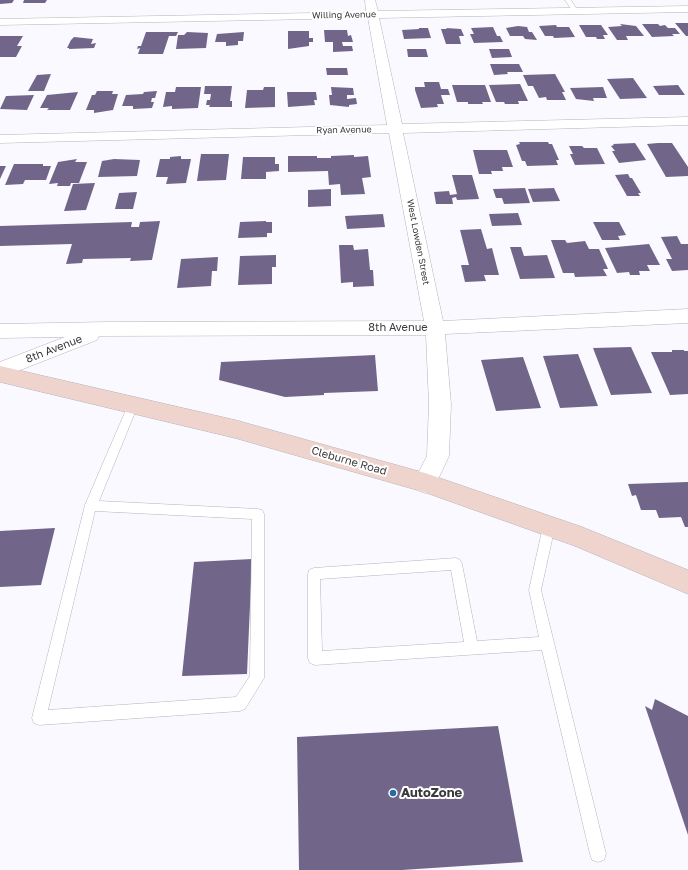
<!DOCTYPE html>
<style>
body{margin:0}
canvas{display:block;background:#faf9ff}
</style>
<canvas width="688" height="870"></canvas>
<script>
const ctx = document.querySelector('canvas').getContext('2d');
ctx.lineJoin = 'round';
function paint(path, color) { ctx.fillStyle = color; ctx.fill(path, 'evenodd'); }
const toPath = rows => new Path2D(rows.map(r => 'M' + r).join(''));
function strokePath(path, color, width, dash) { ctx.strokeStyle = color; ctx.lineWidth = width; ctx.lineCap = dash ? 'butt' : 'round'; ctx.setLineDash(dash || []); ctx.stroke(path); }
function label(font, color, halo, rows, align = 'center') {
  ctx.font = font + ' "Golos Text",sans-serif'; ctx.lineWidth = 4; ctx.setLineDash([]); ctx.textBaseline = 'middle'; ctx.strokeStyle = halo; ctx.fillStyle = color; for (const [text, x, y, turn = 0] of rows) {
    ctx.save(); ctx.translate(x, y); ctx.rotate((+turn || 0) * Math.PI / 180); ctx.textAlign = isNaN(turn) ? turn : align; if (halo) ctx.strokeText(text, 0, 0); ctx.fillText(text, 0, 0); ctx.restore();
  }
}
const building = toPath([
 [0,0,14,0,12,3,0,4],
 [24,0,47,0,45,3,23,3],
 [675,23,688,23,688,36,686,36],
 [620,24,636,26,644,36,626,36,628,40,617,40,608,27,622,26],
 [642,24,658,24,660,26,665,25,668,28,675,28,680,34,672,34,674,36,652,37],
 [556,25,557,27,569,27,575,37,554,38,553,36,545,36,539,26],
 [579,25,601,25,608,35,603,35,605,39,597,39,596,37,586,37],
 [518,26,527,27,529,32,532,32,537,40,525,39,523,36,510,36,506,28],
 [493,27,497,36,500,36,503,42,474,43,470,34,474,34,471,28],
 [419,28,428,28,431,38,404,39,402,30,419,29],
 [446,28,461,29,464,36,459,36,461,44,446,44,441,29,447,29],
 [324,30,347,30,348,36,351,35,353,42,342,42,343,46,352,46,353,51,333,52,333,42,325,42],
 [288,31,309,31,309,38,313,38,313,42,309,42,309,46,288,49],
 [146,32,178,32,176,36,169,36,163,54,138,54,140,48,137,49,138,46,141,46],
 [187,32,208,33,206,48,176,49,178,35,184,35],
 [244,32,243,41,238,41,238,45,226,46,226,42,215,42,217,34],
 [0,36,23,36,17,46,22,46,16,57,0,57],
 [74,37,93,39,91,44,96,43,94,48,69,49,69,48,67,48,71,40],
 [407,49,426,49,428,57,408,57],
 [489,49,509,49,512,57,492,58],
 [490,64,519,64,523,72,507,72,508,74,494,75],
 [326,68,347,68,348,75,327,75],
 [51,74,44,91,28,91,37,75],
 [555,74,565,92,562,92,566,100,547,100,546,97,539,98,533,86,528,86,523,75],
 [633,78,647,98,620,99,607,79],
 [424,82,439,82,441,89,448,89,450,95,441,95,444,104,437,104,438,107,421,108,415,90,415,87,425,87],
 [520,84,528,101,518,101,519,104,505,104,504,102,496,102,489,85],
 [452,85,485,85,491,102,482,102,483,104,468,104,468,102,457,102],
 [678,85,685,95,659,95,653,86],
 [205,86,232,86,230,101,232,101,232,107,209,107,210,105,206,105,207,100,210,100,211,94,204,94],
 [176,87,201,87,198,108,172,109,172,106,163,107,166,92,175,92],
 [264,87,275,87,275,107,245,108,247,90,263,90],
 [331,87,353,88,354,95,347,95,347,99,356,98,357,104,349,105,349,107,330,105,329,95,332,95],
 [603,87,607,98,593,98,594,101,576,99,570,88],
 [97,91,113,91,112,94,118,94,113,110,94,113,94,110,86,110,92,95,95,95],
 [157,91,155,98,152,98,151,102,154,102,152,108,133,109,133,106,122,106,126,95,143,94,144,92],
 [78,92,70,110,47,110,49,108,40,108,47,95],
 [287,92,316,92,317,100,314,100,315,105,288,107],
 [34,95,27,110,0,109,6,96],
 [519,142,548,142,549,144,552,144,559,160,556,160,558,165,527,166,525,161,522,161,516,145,520,144],
 [635,143,646,160,619,163,612,151,615,151,611,146,614,145,613,144],
 [658,143,672,143,688,167,688,176,666,177,647,144],
 [569,146,582,146,584,148,597,148,605,164,575,165,570,154,573,154],
 [473,150,507,150,513,167,502,167,503,171,491,171,492,174,479,174],
 [201,154,229,154,226,180,197,181],
 [354,155,354,157,368,156,371,177,362,178,365,194,341,195,340,184,329,185,328,171,288,172,288,156,317,156,317,158,331,158,331,156],
 [181,156,181,159,191,159,186,183,166,184,168,177,156,177,160,159,170,159,170,157],
 [243,157,275,157,275,164,279,164,279,171,266,172,266,179,241,179],
 [77,159,75,162,87,162,79,183,71,183,70,186,57,186,58,183,49,184,58,162],
 [114,159,140,160,137,176,98,177,102,161],
 [14,164,43,164,43,166,51,166,46,180,25,180,23,184,5,185],
 [0,166,6,166,0,179],
 [628,174,630,178,632,178,641,193,638,193,640,196,627,196,615,175],
 [452,175,472,175,479,199,457,200,456,197,452,198,453,204,436,204,434,192,449,191,450,195,457,194],
 [95,183,86,210,64,211,73,184],
 [525,188,530,203,504,204,502,198,496,198,493,189],
 [554,188,560,201,533,202,528,189],
 [331,189,331,206,308,207,308,190],
 [137,192,133,209,115,209,119,193],
 [518,213,522,225,492,226,489,214],
 [383,214,385,227,347,229,345,216],
 [160,221,152,260,130,261,131,258,83,259,82,263,66,264,72,244,0,246,0,226,132,222,131,227,139,227,140,222],
 [266,221,266,222,272,222,272,233,267,233,267,237,238,238,240,222],
 [593,222,619,222,626,235,618,236,620,240,602,240],
 [481,229,487,249,492,248,499,275,484,275,486,281,465,282,461,265,469,265,460,230],
 [677,236,681,244,688,244,688,270,672,271,666,259,672,259,661,237],
 [551,240,565,240,567,243,585,241,589,249,599,249,608,269,603,269,607,276,575,277,574,273,563,273],
 [649,244,660,265,647,265,650,271,639,271,640,275,630,275,629,272,617,273,605,248],
 [339,245,353,245,354,250,368,249,370,270,373,270,374,286,353,287,353,282,341,283],
 [510,247,521,247,524,256,547,255,555,278,520,279],
 [276,255,276,267,272,267,272,284,238,285,240,256],
 [218,257,217,271,212,271,211,286,177,288,181,259],
 [631,347,652,393,611,395,593,348],
 [672,350,684,350,684,351,688,351,688,394,670,395,651,352,672,352],
 [578,354,598,406,560,408,543,356],
 [375,355,378,391,324,393,324,395,285,397,219,380,221,362],
 [523,357,541,408,496,411,481,360],
 [688,482,688,527,685,527,681,517,659,518,656,510,641,510,636,495,632,496,628,484],
 [55,528,41,585,0,587,0,531],
 [252,559,247,674,182,676,194,562],
 [655,699,688,716,688,835,645,706,652,710],
 [498,726,523,862,402,870,299,870,297,737]
]);
const lane = toPath([
 [565,0,571,0,578,11,577,12,573,12,565,0],
 [133,401,137,402,138,405,99,501,258,509,262,510,264,514,264,678,245,709,240,711,39,725,34,723,32,718,85,505,128,405,129,402,133,401],
 [95,511,252,519,250,676,236,697,48,710,95,511],
 [549,521,553,522,555,526,541,590,606,854,604,860,598,862,592,860,590,854,542,650,315,665,310,663,308,658,308,574,309,570,314,568,456,558,460,560,462,564,477,641,539,637,529,590,543,526,545,522,549,521],
 [451,570,464,642,322,651,320,579,451,570]
]);
const street = toPath([
 [365,0,375,0,378,11,688,6,688,12,379,18,402,124,688,117,688,125,403,133,443,321,688,309,688,323,445,334,451,404,449,456,433,490,425,493,417,490,413,483,427,456,429,404,426,335,99,336,97,340,0,378,0,362,65,337,0,338,0,324,108,322,424,321,389,133,0,143,0,135,387,125,368,18,0,25,0,19,366,12,365,0]
]);
const secondary = toPath([
 [0,366,235,420,425,473,582,527,688,570,688,594,575,546,424,492,235,438,0,382,0,366]
]);
const markers = [
 [393,793,4,"#256da1"]
];
const farStreetnames = [
 ["Willing Avenue",344,15,-1],
 ["Ryan Avenue",344,130,-1],
 ["West Lowden Street",418,242,79]
];
const streetNames = [
 ["8th Avenue",398,328],
 ["8th Avenue",54,349,-21],
 ["Cleburne Road",349,461,16]
];
const nearPoinames = [
 ["AutoZone",401,793]
];
paint(building, '#716689');
strokePath(lane, '#b5b3ba', 1);
strokePath(street, '#b5b3ba', 1);
strokePath(secondary, '#b5b3ba', 1);
paint(lane, '#fff');
paint(street, '#fff');
paint(secondary, '#efd4ce');
for (const [x, y, r, color] of markers) { const dot = new Path2D(); dot.arc(x, y, r, 0, 2 * Math.PI); ctx.fillStyle = color; ctx.fill(dot); strokePath(dot, '#fff', 1.5); }
label('9px', '#3a393c', '#fff', farStreetnames);
label('11px', '#3a393c', '#fff', streetNames);
label('bold 13px', '#3a393c', '#fff', nearPoinames, 'left');
</script>
